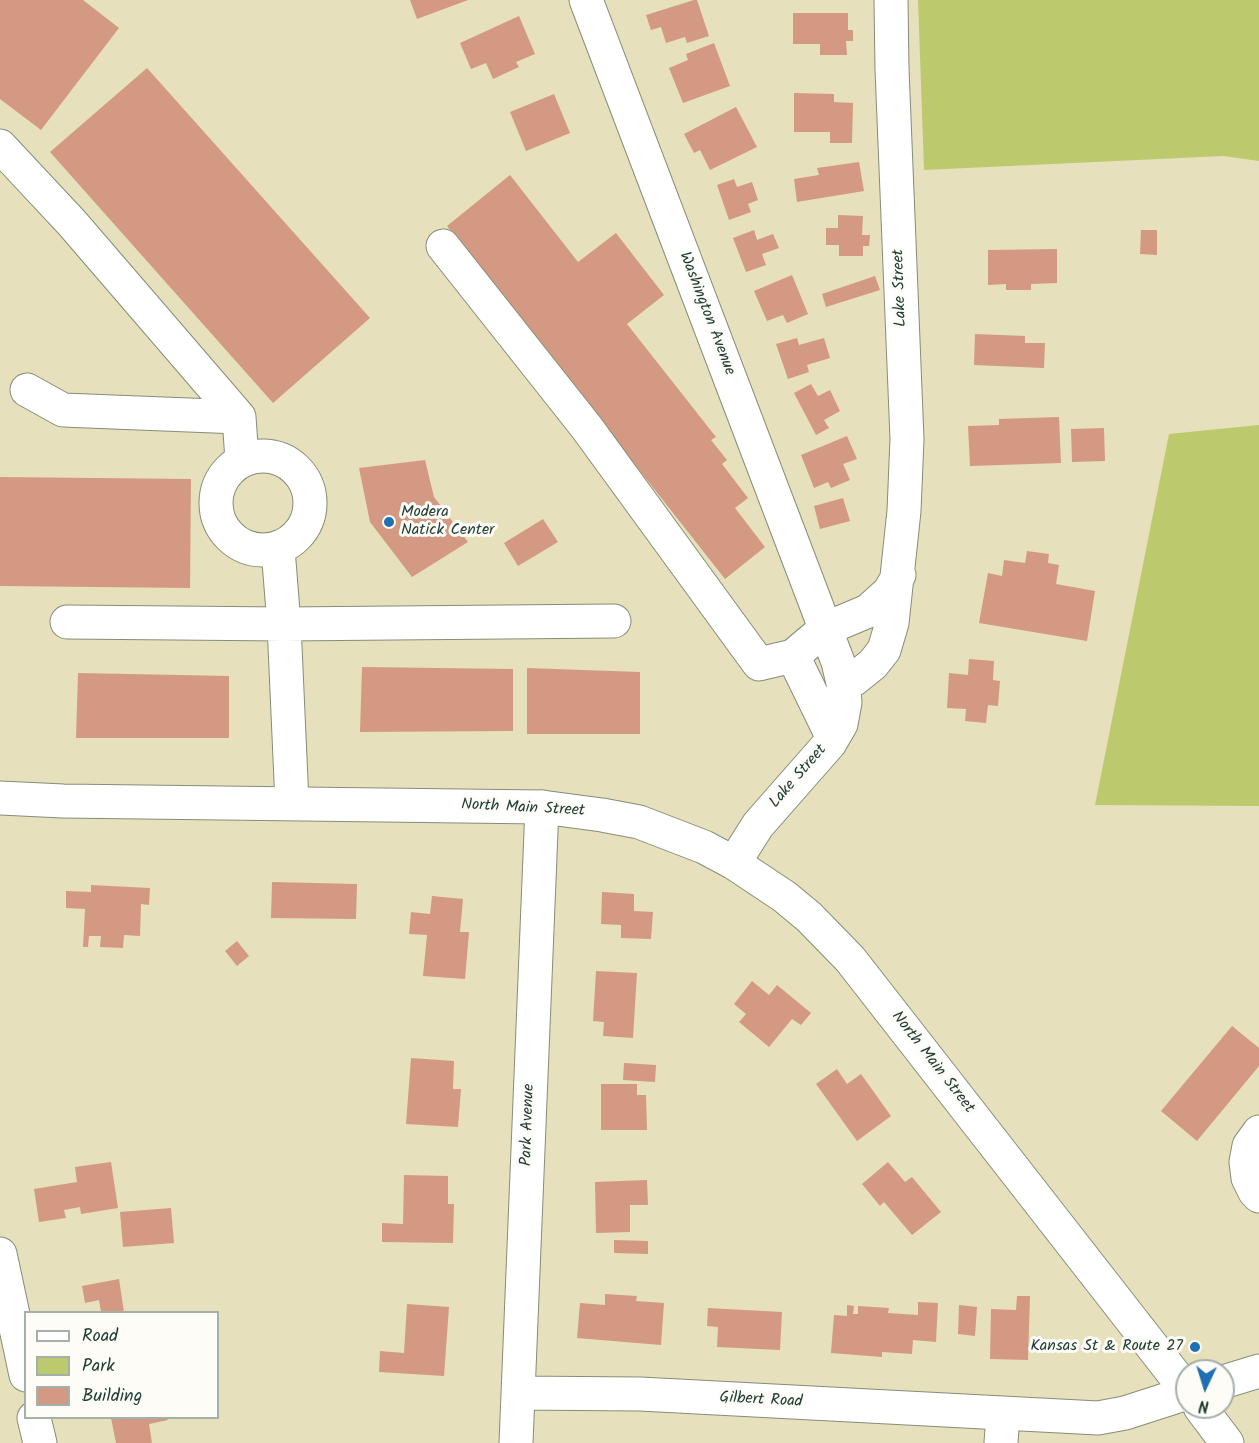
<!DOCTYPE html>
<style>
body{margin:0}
#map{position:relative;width:1259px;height:1443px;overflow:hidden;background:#e7e0bc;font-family:Kalam,sans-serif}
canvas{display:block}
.legend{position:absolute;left:24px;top:1311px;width:195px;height:108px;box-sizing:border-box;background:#fdfcf7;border:2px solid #a4b0a9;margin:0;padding:8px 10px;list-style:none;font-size:18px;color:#1f3d34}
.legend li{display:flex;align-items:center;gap:12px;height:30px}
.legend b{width:30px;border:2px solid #a4b0a9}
.north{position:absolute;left:1175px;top:1359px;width:60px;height:60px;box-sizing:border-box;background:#fdfcf7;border:2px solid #a4b0a9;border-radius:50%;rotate:184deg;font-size:16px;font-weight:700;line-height:24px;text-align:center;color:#1f3d34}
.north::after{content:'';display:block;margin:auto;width:21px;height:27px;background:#1f6fb2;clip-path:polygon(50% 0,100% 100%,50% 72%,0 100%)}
</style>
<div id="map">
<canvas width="1259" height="1443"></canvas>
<ul class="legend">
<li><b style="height:8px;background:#fff"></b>Road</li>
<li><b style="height:16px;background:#bcca6d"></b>Park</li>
<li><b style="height:16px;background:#d39983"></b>Building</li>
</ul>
<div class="north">N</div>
</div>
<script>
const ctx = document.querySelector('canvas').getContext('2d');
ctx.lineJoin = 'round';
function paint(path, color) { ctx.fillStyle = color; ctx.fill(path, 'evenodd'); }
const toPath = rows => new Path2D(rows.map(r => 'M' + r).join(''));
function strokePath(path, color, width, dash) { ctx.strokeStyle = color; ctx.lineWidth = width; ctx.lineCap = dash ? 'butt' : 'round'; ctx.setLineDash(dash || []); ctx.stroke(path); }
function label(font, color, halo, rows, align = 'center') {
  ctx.font = font + ' Kalam,sans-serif'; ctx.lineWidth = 6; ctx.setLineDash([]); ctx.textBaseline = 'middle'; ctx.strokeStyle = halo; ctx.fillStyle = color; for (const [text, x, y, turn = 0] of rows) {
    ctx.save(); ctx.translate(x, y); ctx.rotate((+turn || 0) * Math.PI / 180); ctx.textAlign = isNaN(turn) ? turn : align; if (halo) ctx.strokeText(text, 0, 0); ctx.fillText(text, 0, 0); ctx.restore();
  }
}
const green = toPath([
 [918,0,1259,0,1259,161,1223,156,924,170],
 [1259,425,1259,806,1095,805,1169,434]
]);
const building = toPath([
 [0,0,83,0,119,28,41,130,0,99],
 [410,0,468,0,417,19],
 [694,0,697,0,709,36,687,43,685,37,666,43,661,27,651,30,646,15],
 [793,13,848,13,848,30,853,30,853,41,846,41,847,55,820,55,820,44,793,44],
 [519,16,535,54,516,62,519,67,493,79,486,63,471,69,460,43],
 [714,43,730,86,683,103,669,68,688,60,686,54],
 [147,68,370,318,273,403,50,152],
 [794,93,834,94,834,102,853,103,852,143,830,143,830,132,794,132],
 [554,94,570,133,526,151,510,112],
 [736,107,757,147,710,170,700,150,694,153,684,134],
 [859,162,864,191,797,202,794,179,819,175,817,168],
 [510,175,578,262,616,233,664,295,627,324,716,437,711,440,727,460,722,464,748,498,735,508,765,547,725,579,447,226],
 [734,179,737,187,752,182,758,200,748,204,751,212,729,220,717,185],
 [838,215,863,216,862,235,870,235,869,246,863,246,863,256,839,256,839,245,826,245,826,228,838,228],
 [754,230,757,240,773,234,779,248,762,254,766,265,746,272,733,238],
 [1141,230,1157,230,1157,255,1140,254],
 [1057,249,1057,283,1031,284,1031,290,1006,290,1006,284,988,285,988,250],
 [792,275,808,314,787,323,783,315,767,321,754,291],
 [875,276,880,290,826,307,822,294],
 [975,334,1025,336,1025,343,1045,343,1044,368,974,365],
 [797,338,799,345,824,338,830,358,807,365,809,372,788,379,776,344],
 [811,384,818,396,830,390,840,411,824,420,829,428,816,435,794,393],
 [1059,417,1061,463,970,466,968,426,999,425,999,419],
 [1104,428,1105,461,1072,462,1071,429],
 [847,436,857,459,843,464,850,480,831,488,828,482,814,488,801,455],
 [425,460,434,497,468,542,412,577,370,522,359,468],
 [0,477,191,479,190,588,0,586],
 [843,498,850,521,820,529,814,506],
 [543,519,558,542,518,566,504,543],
 [1027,551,1049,554,1048,563,1059,565,1056,584,1095,591,1087,641,979,623,988,573,1002,576,1004,560,1025,563],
 [969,659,994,661,993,680,1000,681,998,706,988,705,986,723,965,721,966,709,947,708,949,673,968,675],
 [362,667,513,669,513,731,360,732],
 [527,668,640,672,640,734,527,734],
 [78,673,229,676,229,738,76,738],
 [272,882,357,884,356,919,271,918],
 [91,885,150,888,149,905,141,904,140,936,124,935,123,948,100,947,101,936,89,936,88,947,83,947,85,909,66,908,66,891,91,892],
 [602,892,634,894,634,911,653,912,651,939,621,938,621,925,601,924],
 [432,896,463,899,460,932,469,932,465,979,423,976,427,935,409,934,411,912,430,914],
 [237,941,249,956,237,966,225,951],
 [596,971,637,973,633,1038,603,1036,604,1022,593,1021],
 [752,981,769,995,777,985,811,1013,801,1025,792,1019,769,1047,739,1022,746,1014,734,1004],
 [1232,1026,1259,1048,1259,1066,1197,1141,1161,1111],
 [411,1058,454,1061,453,1089,461,1089,458,1127,406,1124],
 [624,1063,656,1065,655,1082,623,1080],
 [837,1069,847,1084,861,1074,891,1116,857,1141,816,1084],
 [601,1084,637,1084,637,1095,646,1095,647,1130,601,1130],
 [111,1162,118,1208,81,1214,80,1207,64,1210,66,1218,39,1222,34,1189,77,1182,75,1167],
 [888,1162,905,1182,912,1177,941,1212,912,1235,884,1202,880,1206,862,1184],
 [404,1175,448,1176,448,1204,454,1204,453,1243,382,1242,382,1223,403,1224],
 [647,1180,648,1205,630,1205,630,1232,596,1233,595,1182],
 [171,1208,174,1243,123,1247,120,1212],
 [614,1240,648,1241,648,1254,614,1253],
 [119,1279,124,1312,101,1312,99,1300,85,1303,82,1286],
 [605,1294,637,1296,636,1301,664,1303,661,1345,577,1338,580,1303,605,1305],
 [1017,1296,1030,1296,1028,1360,990,1359,991,1309,1016,1310],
 [918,1302,938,1303,936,1342,913,1340,912,1354,882,1352,882,1357,831,1353,834,1315,847,1316,847,1305,854,1306,853,1314,858,1314,858,1306,889,1308,888,1313,918,1315],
 [407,1304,449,1307,444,1376,379,1372,380,1351,404,1353],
 [959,1305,977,1307,975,1336,958,1334],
 [708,1308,782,1312,780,1350,717,1347,718,1327,707,1326],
 [111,1418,167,1418,168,1420,149,1424,152,1443,116,1443]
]);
const minor = toPath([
 [586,0,838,662,843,683,845,702,841,724,830,743,758,825,734,863],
 [0,146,72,223,239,417,242,460],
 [443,246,587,428,759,664,793,656],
 [27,390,63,410,239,417],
 '216 503a47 47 0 1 1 94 0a47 47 0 1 1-94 0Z',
 [278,549,284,624,292,803],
 [67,622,284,624,614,621],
 [843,683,853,680,873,664,884,650,892,623,904,511,907,439,892,69,891,0],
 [833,738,793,656,825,629,868,611,889,592,899,575],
 [1259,1132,1249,1146,1246,1162,1248,1178,1255,1192,1259,1196],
 [0,1254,26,1375],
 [1223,1382,1259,1371],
 [519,1393,640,1394,1098,1418,1125,1413,1187,1393],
 [34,1418,40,1443],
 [516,1443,542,807],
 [1001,1443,1003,1414]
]);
const major = toPath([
 [0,798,63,801,542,807,602,815,639,822,704,847,734,863,785,897,809,917,850,959,1187,1391],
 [1200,1407,1227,1443]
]);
const markers = [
 [389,522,6,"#1f6fb2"],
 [1195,1347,6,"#1f6fb2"]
];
const streetNames = [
 ["Lake Street",901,288,-92],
 ["Washington Avenue",706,314,69],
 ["Lake Street",799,777,-49],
 ["North Main Street",523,809,3],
 ["North Main Street",932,1063,52],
 ["Park Avenue",529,1125,-88],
 ["Gilbert Road",761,1401,3]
];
const poiNames = [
 ["Modera",401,513],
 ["Natick Center",401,531],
 ["Kansas St & Route 27",1183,1347,"right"]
];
paint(green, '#bcca6d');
paint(building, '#d39983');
strokePath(minor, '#838e78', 35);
strokePath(major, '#838e78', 35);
strokePath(minor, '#fff', 33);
strokePath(major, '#fff', 33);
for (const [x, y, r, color] of markers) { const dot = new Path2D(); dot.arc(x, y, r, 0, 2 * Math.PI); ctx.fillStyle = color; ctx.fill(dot); strokePath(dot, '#fdfcf7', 2); }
label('16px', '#1f3d34', '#fdfcf7', streetNames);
label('16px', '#1f3d34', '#fdfcf7', poiNames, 'left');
</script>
